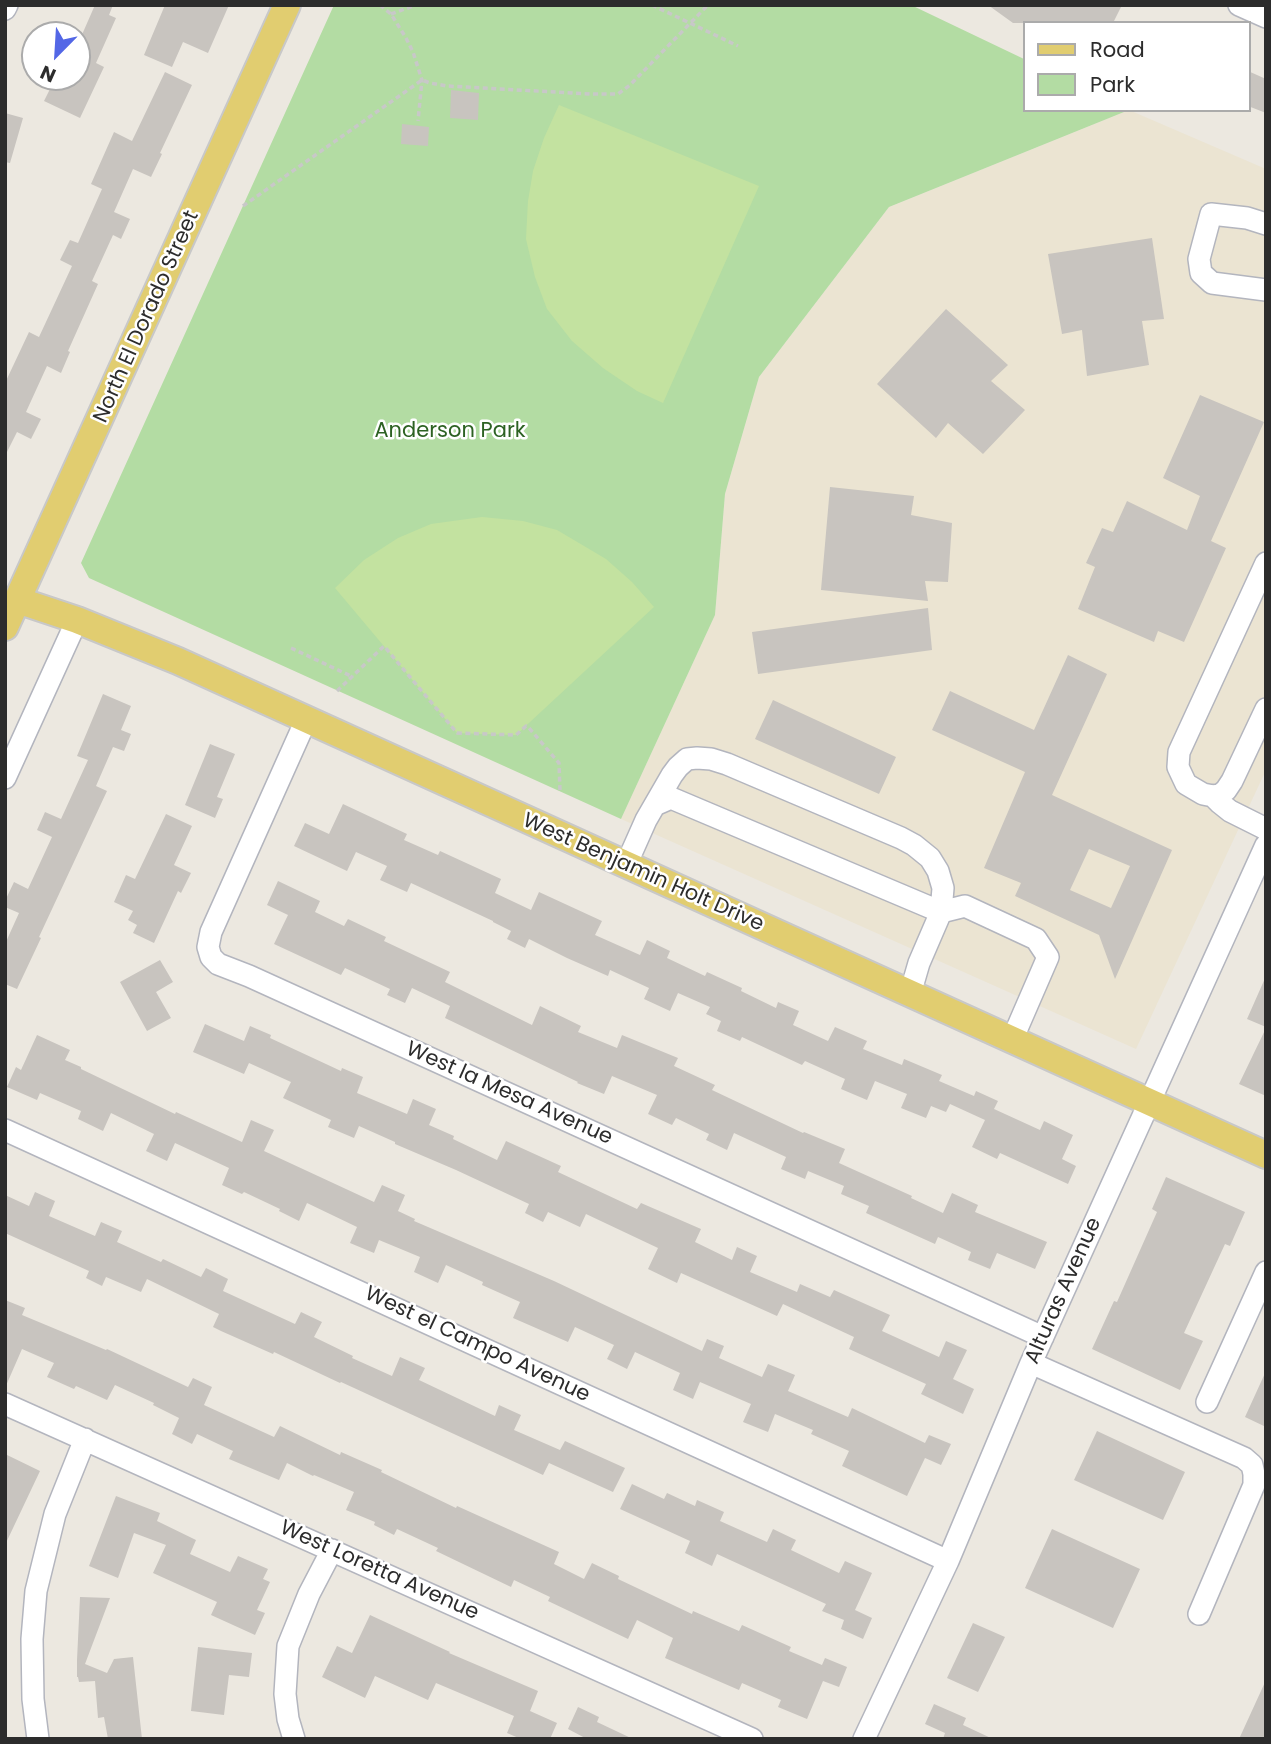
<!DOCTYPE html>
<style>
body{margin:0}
#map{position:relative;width:1271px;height:1744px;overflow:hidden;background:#ece8e0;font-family:Poppins,sans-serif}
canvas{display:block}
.frame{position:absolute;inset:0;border:7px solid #2c2c2c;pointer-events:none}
.legend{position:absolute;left:1023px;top:21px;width:228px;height:91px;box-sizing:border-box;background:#fff;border:2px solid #ababab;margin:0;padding:9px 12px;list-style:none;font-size:21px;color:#2c2c2c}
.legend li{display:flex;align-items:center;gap:14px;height:35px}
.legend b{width:35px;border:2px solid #ababab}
.north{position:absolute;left:21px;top:21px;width:70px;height:70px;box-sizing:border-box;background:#fff;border:2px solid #ababab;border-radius:50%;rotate:204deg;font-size:19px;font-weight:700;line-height:28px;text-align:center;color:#2c2c2c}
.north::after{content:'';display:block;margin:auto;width:24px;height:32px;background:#5367e6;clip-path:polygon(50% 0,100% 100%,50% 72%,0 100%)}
</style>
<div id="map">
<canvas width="1271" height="1744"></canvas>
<div class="frame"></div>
<ul class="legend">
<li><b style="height:9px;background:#e1cd70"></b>Road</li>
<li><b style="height:19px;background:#b3dca3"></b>Park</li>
</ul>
<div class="north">N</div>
</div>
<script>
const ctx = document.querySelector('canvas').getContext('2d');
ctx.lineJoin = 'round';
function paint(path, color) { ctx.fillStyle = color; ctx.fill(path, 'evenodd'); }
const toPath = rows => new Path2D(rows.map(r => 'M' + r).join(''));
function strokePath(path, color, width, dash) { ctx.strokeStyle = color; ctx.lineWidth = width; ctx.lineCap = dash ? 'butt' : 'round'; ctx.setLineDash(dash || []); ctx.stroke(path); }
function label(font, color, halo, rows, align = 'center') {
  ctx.font = font + ' Poppins,sans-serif'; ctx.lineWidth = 5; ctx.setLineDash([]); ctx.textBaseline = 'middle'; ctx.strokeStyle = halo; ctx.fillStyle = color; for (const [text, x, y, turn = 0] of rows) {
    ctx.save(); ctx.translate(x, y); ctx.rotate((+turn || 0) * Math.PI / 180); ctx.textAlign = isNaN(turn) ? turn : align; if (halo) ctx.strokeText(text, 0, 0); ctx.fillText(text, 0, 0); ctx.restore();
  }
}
const education = toPath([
 [1129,110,1266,169,1266,770,1136,1049,621,819,715,615,725,494,759,377,889,207]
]);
const green = toPath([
 [334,5,911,5,1024,59,1024,110,1129,110,889,207,759,377,725,494,715,615,621,819,89,578,81,563]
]);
const pitch = toPath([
 [559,105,759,186,663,403,637,391,603,368,572,341,547,309,535,277,526,239,528,201,533,171,544,138],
 [482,517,523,521,557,530,606,559,632,582,654,607,516,735,457,733,335,588,364,560,398,538,431,524]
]);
const building = toPath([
 [95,5,113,5,109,15,116,18,96,63,104,67,80,118,44,101,56,77,77,77,77,46],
 [165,5,229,5,208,53,183,42,172,67,144,55],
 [988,5,1122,5,1113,23,1013,23],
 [1248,71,1266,79,1266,113,1248,106],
 [165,72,192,85,160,153,162,154,151,177,133,169,114,212,130,219,121,239,113,235,92,281,98,284,68,351,70,352,61,373,47,366,26,412,41,419,31,439,17,432,5,456,5,383,29,332,39,337,72,266,60,260,70,240,78,243,102,189,91,184,114,132,132,141],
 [451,90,479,93,478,120,450,118],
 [5,113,23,118,10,163,5,162],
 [402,124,429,127,428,146,401,144],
 [1152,238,1164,319,1142,321,1149,365,1087,376,1082,330,1062,334,1048,254],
 [946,309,1008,365,991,381,1025,410,983,454,948,423,936,438,877,384],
 [1200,395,1264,422,1211,541,1226,548,1184,642,1158,631,1154,642,1078,609,1095,567,1086,563,1102,528,1113,532,1127,501,1187,530,1200,496,1163,478],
 [830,487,914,496,911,515,952,523,948,582,925,581,928,601,821,590],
 [928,608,932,650,758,674,752,632],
 [1068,655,1107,674,1052,795,1172,850,1115,979,1099,935,1015,896,1021,883,984,868,1025,772,932,730,950,691,1034,730],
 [1089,849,1130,866,1111,908,1070,890],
 [103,694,131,706,121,730,131,734,124,751,113,747,96,786,107,791,39,937,41,938,17,989,5,984,5,944,19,913,5,907,5,901,14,882,28,889,52,837,37,830,45,812,61,819,88,760,77,756],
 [773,700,896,757,879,794,755,739],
 [210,744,235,754,217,797,223,799,215,818,185,805],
 [343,804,407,834,404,840,438,855,440,851,501,879,495,893,531,910,539,892,602,921,595,935,640,955,647,940,670,951,667,958,705,976,707,972,742,988,741,991,776,1008,778,1002,799,1011,793,1025,828,1041,835,1027,867,1041,863,1049,902,1065,904,1059,942,1075,939,1081,974,1096,976,1091,998,1101,994,1109,1040,1130,1044,1121,1073,1135,1062,1159,1076,1166,1068,1184,1000,1153,997,1159,972,1147,985,1120,950,1104,946,1112,931,1106,926,1118,901,1108,907,1094,875,1081,867,1100,841,1089,845,1079,805,1061,802,1065,742,1037,740,1041,717,1031,721,1021,706,1014,710,1007,678,993,670,1011,644,999,649,988,610,970,608,976,567,958,529,939,525,948,507,939,511,931,493,922,493,921,411,883,407,892,380,880,387,866,356,852,347,871,294,846,305,823,329,834],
 [166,814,192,826,174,865,191,873,181,893,178,891,154,943,133,933,137,925,128,920,133,911,114,902,126,875,135,879],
 [278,881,320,901,315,912,344,926,348,919,386,937,384,941,450,972,445,982,532,1025,540,1006,581,1026,578,1032,617,1048,622,1035,678,1058,674,1066,715,1085,712,1090,803,1133,804,1132,845,1149,839,1163,912,1196,911,1198,943,1213,952,1193,978,1205,975,1212,1047,1242,1035,1269,997,1253,990,1269,968,1260,971,1252,938,1237,935,1244,866,1213,869,1206,841,1194,844,1186,808,1171,805,1179,781,1169,786,1157,734,1133,727,1150,706,1140,709,1134,676,1118,672,1125,648,1114,657,1095,612,1076,604,1094,577,1083,578,1082,445,1018,450,1006,412,988,405,1003,387,995,390,989,345,968,341,975,274,944,288,915,267,905],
 [160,960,173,982,156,992,171,1018,147,1031,120,982],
 [1266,976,1266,1027,1247,1019],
 [205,1024,244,1041,250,1026,271,1035,270,1038,341,1071,342,1068,363,1077,357,1093,407,1114,413,1099,436,1109,429,1125,454,1136,453,1139,497,1160,506,1141,561,1166,558,1172,637,1209,641,1203,678,1219,701,1229,695,1242,732,1260,737,1247,757,1256,750,1272,797,1292,800,1284,830,1297,834,1290,890,1315,882,1331,939,1357,946,1341,967,1350,953,1379,974,1389,963,1414,921,1394,926,1384,849,1349,854,1337,783,1304,777,1316,681,1273,677,1283,648,1269,658,1248,586,1214,580,1227,548,1212,543,1222,525,1213,529,1204,456,1170,395,1144,395,1142,359,1126,354,1138,328,1127,331,1120,283,1098,291,1082,249,1063,244,1074,193,1052],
 [1266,1028,1266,1096,1239,1084],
 [37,1035,70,1050,65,1060,81,1067,81,1069,175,1114,176,1112,242,1142,251,1120,274,1130,264,1151,374,1202,382,1185,405,1195,398,1211,415,1219,414,1221,554,1281,702,1351,707,1339,724,1346,719,1358,762,1377,768,1364,795,1375,788,1391,848,1417,852,1408,925,1443,929,1435,951,1444,941,1465,925,1458,907,1496,842,1466,849,1451,811,1434,813,1430,775,1414,768,1432,743,1422,751,1404,700,1382,693,1399,673,1390,680,1373,635,1352,627,1369,607,1359,614,1345,575,1327,568,1342,513,1318,520,1302,482,1285,483,1282,446,1265,438,1283,414,1272,420,1257,379,1240,374,1253,350,1243,357,1227,307,1203,299,1221,279,1211,280,1209,244,1192,242,1194,222,1185,229,1168,175,1143,167,1161,146,1151,154,1134,111,1113,103,1131,78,1119,81,1111,40,1093,37,1100,7,1087,16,1067,21,1070],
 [1166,1177,1245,1212,1230,1246,1225,1244,1184,1333,1203,1341,1180,1390,1092,1349,1114,1301,1117,1302,1157,1212,1152,1209],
 [35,1192,55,1201,49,1216,95,1236,101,1222,122,1231,117,1242,161,1262,163,1259,201,1277,206,1268,228,1279,223,1291,295,1324,301,1312,322,1322,314,1337,353,1356,352,1358,392,1376,400,1357,425,1368,419,1380,495,1416,499,1405,521,1415,514,1430,560,1450,565,1441,625,1468,613,1492,549,1463,543,1475,341,1382,340,1383,274,1352,273,1354,221,1331,213,1327,219,1314,147,1279,141,1292,106,1277,102,1286,86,1278,89,1271,5,1233,5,1195,29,1206],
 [5,1300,25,1308,22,1315,106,1350,107,1349,188,1387,193,1378,212,1387,204,1405,274,1437,280,1426,340,1455,341,1452,382,1470,381,1472,456,1508,457,1506,559,1552,554,1564,584,1579,592,1563,619,1576,618,1579,692,1614,693,1611,739,1631,742,1625,791,1647,789,1651,822,1665,825,1658,847,1667,839,1687,823,1681,807,1719,778,1707,781,1700,742,1683,739,1690,665,1658,673,1638,637,1620,628,1639,548,1601,550,1597,514,1580,511,1587,436,1551,438,1548,397,1529,394,1535,374,1525,375,1522,346,1510,354,1492,314,1475,313,1476,287,1463,279,1480,229,1459,233,1451,197,1434,192,1444,172,1434,179,1418,153,1405,154,1403,115,1385,107,1400,76,1386,74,1389,47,1377,54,1363,22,1349,5,1388],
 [1266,1371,1266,1427,1245,1417],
 [1097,1431,1185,1472,1163,1520,1074,1480],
 [5,1454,40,1471,5,1545],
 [632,1484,664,1499,667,1493,695,1506,697,1500,724,1512,720,1521,767,1542,773,1529,796,1540,791,1550,839,1573,845,1561,872,1573,855,1610,872,1618,863,1639,841,1629,844,1620,822,1611,826,1604,717,1554,712,1566,685,1553,690,1541,620,1509],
 [116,1496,160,1513,157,1521,196,1540,190,1554,230,1572,238,1556,268,1569,263,1579,270,1582,257,1610,265,1613,255,1635,211,1615,217,1602,153,1573,166,1545,134,1533,118,1578,89,1566],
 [1052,1529,1140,1569,1113,1628,1025,1588],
 [80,1597,110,1598,85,1664,107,1673,114,1659,133,1657,142,1739,108,1739,104,1717,98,1718,95,1681,79,1682,78,1677,77,1677,77,1660],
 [370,1615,450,1652,449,1653,538,1691,530,1711,557,1723,550,1739,521,1739,507,1733,514,1716,436,1683,428,1700,375,1676,365,1698,322,1677,337,1646,352,1653],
 [973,1623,1005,1637,978,1692,947,1678],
 [198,1647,252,1653,249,1677,229,1675,224,1715,191,1711],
 [1266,1680,1266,1739,1239,1739,1250,1715],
 [934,1704,966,1718,963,1725,993,1739,943,1739,945,1733,925,1724],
 [578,1707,599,1717,597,1722,633,1739,587,1739,568,1729]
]);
const path = toPath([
 [380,5,391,14,406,38,413,52,422,80,418,121],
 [652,5,738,46],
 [391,14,416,5],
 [243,206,422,80,430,83,447,86,590,94,618,94,630,85,708,5],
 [291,648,353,677],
 [337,691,384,646,457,733,516,735,526,726,529,728,559,763,560,791]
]);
const minor = toPath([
 [1239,5,1266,17],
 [5,9,7,5],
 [1266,224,1247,218,1211,214,1199,259,1201,273,1212,283,1266,290],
 [1266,563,1179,752,1178,767,1186,784,1203,794,1213,796,1220,795,1226,790,1232,781,1266,709],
 [306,720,211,932,208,947,211,957,218,964,249,976,1043,1337],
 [5,778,77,620],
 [1213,796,1220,803,1230,811,1266,829],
 [655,805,671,798,941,912,965,906,1036,939,1048,957,1012,1040],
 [626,865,646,820,672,775,678,767,687,759,697,758,711,759,727,764,901,838,914,845,930,858,938,871,943,888,941,912,919,963,910,994],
 [5,1130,948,1561],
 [1031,1363,1244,1458,1252,1465,1254,1474,1254,1485,1199,1614],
 [1207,1402,1266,1272],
 [5,1404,752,1739],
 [38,1739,33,1699,32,1639,36,1591,55,1514,85,1439],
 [294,1739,288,1719,285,1694,288,1646,309,1594,332,1550],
 [864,1739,948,1561,1031,1363,1266,845]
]);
const major = toPath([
 [17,600,77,620,178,661,1266,1155],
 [5,627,287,5]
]);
const streetNames = [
 ["North El Dorado Street",147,317,-66],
 ["West Benjamin Holt Drive",643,873,24],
 ["West la Mesa Avenue",509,1094,24],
 ["Alturas Avenue",1064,1291,-66],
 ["West el Campo Avenue",477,1345,25],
 ["West Loretta Avenue",379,1571,24]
];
const parkNames = [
 ["Anderson Park",450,432]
];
paint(education, '#ebe4d2');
paint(green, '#b3dca3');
paint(pitch, '#c3e2a0');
paint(building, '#c8c4bf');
strokePath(minor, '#b3b5be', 24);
strokePath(major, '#c8c8c8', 30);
strokePath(path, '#c8c8c8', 3.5, [5, 3.5]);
strokePath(minor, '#fff', 21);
strokePath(major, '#e1cd70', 26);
label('21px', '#2c2c2c', '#fff', streetNames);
label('21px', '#2d6223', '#fff', parkNames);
</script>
